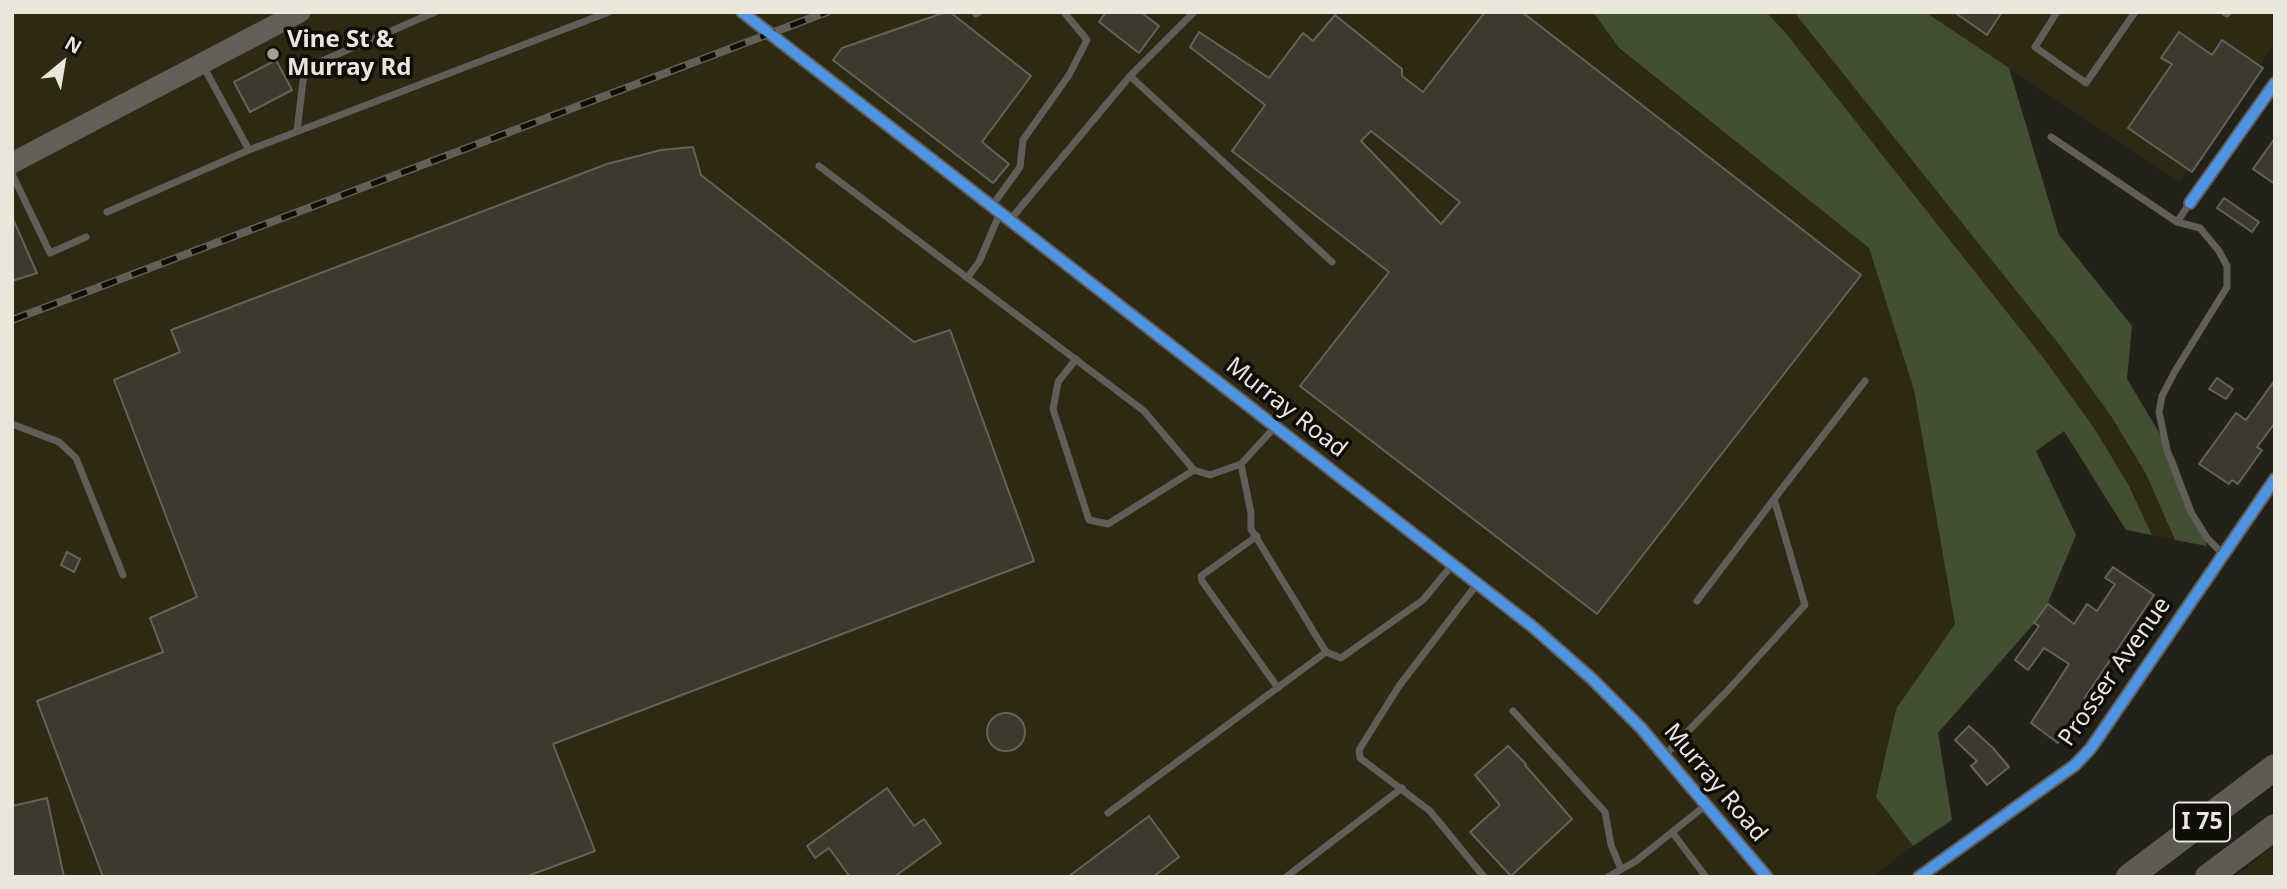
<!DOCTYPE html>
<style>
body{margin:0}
#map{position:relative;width:2287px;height:889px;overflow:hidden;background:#232218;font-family:"Noto Sans",sans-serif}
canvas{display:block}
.frame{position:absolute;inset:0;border:14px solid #e9e7db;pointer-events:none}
.north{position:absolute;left:28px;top:28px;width:70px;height:70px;-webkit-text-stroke:5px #0f0e06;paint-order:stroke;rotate:30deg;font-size:19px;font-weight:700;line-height:28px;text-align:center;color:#e9e7db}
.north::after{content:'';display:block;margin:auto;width:24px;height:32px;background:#e9e7db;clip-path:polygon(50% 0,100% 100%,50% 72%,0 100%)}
</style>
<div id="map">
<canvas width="2287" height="889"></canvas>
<div class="frame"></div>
<div class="north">N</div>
</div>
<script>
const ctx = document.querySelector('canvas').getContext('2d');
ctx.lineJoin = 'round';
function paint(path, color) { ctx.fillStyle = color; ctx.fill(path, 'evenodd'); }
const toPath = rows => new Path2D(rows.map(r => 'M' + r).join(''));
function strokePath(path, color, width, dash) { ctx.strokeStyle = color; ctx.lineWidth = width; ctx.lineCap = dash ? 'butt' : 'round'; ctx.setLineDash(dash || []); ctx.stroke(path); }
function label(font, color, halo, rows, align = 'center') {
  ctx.font = font + ' "Noto Sans",sans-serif'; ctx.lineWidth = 7; ctx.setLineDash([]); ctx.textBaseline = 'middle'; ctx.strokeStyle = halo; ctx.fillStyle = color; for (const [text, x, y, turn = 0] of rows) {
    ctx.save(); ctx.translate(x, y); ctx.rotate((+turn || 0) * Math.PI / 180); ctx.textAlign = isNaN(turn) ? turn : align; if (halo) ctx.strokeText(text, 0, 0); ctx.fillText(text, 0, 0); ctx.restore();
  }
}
const built = toPath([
 [12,12,1593,12,1619,49,1869,248,1914,390,1955,625,1896,709,1876,797,1913,846,1871,877,12,877],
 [1766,12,1794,12,1799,18,2061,347,2111,416,2146,474,2175,540,2152,535,2128,484,2094,428,2045,360,1784,31],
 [1925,12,2275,12,2275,43,2180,182],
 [2275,843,2275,877,2236,877]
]);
const forest = toPath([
 [1593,12,1766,12,1784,31,2045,360,2094,428,2128,484,2152,535,2126,530,2064,431,2036,451,2076,535,2044,612,1938,733,1952,820,1913,846,1876,797,1896,709,1955,624,1914,390,1869,248,1619,48],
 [1794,12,1925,12,2009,68,2059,235,2132,326,2127,379,2175,459,2207,546,2175,540,2146,474,2111,416,2061,347]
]);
const building = toPath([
 [946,12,950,12,1031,76,982,142,1009,164,993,183,833,60,842,48,946,12],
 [1106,12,1141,12,1159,26,1139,53,1099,22,1106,12],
 [1485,12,1522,12,1861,275,1597,614,1300,386,1389,272,1232,151,1265,105,1190,47,1199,32,1269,78,1303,33,1313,41,1335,15,1402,69,1402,76,1423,92,1485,12],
 [1371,131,1460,202,1441,224,1361,141,1371,131],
 [1954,12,2002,12,1987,35,1954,12],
 [2179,32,2212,55,2222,40,2263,68,2192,172,2128,128,2172,64,2161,58,2179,32],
 [276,60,292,90,250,112,234,82,276,60],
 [2275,138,2275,184,2253,169,2275,138],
 [693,147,701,175,914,342,950,330,1034,561,553,744,595,851,525,877,103,877,37,701,163,652,150,618,197,597,114,380,180,352,171,330,607,164,661,150,693,147],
 [2224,198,2259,222,2252,232,2217,208,2224,198],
 [12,217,37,273,12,281,12,217],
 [2217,378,2233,389,2226,399,2209,389,2217,378],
 [2275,380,2275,423,2257,447,2262,450,2238,484,2232,480,2229,484,2199,464,2236,413,2246,420,2275,380],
 [67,552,80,559,74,572,61,565,67,552],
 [2113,567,2154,595,2084,699,2089,703,2082,714,2079,712,2058,743,2031,723,2069,664,2044,648,2028,670,2015,660,2039,626,2034,623,2048,604,2074,624,2087,604,2097,611,2115,584,2105,578,2113,567],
 '987 732a19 19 0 1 1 38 0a19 19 0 1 1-38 0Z',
 [1969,726,1993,748,2009,767,1987,785,1971,766,1977,761,1955,740,1969,726],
 [1508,746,1526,764,1525,765,1572,819,1511,876,1470,832,1500,805,1475,775,1508,746],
 [887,788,914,826,924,819,941,843,894,877,850,877,829,848,815,858,807,846,887,788],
 [47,798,64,877,12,877,12,806,47,798],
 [1149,816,1179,857,1153,877,1068,877,1149,816]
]);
const service = toPath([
 [2057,12,2035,47,2086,83,2135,12],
 [2224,12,2227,14,2229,12],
 [976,14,979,12],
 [202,64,249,150],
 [1130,76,1194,12],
 [297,131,303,81,308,67,435,12],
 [2051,137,2177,222,2190,203],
 [819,166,1144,411,1194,470,1210,475,1241,464],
 [12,174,50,253,86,237],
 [992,206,1020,167,1023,140,1069,75,1087,40,1064,12],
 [107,212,249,150,609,12],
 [1010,220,1130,76,1332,262],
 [2177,222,2200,228,2219,251,2227,266,2227,287,2175,371,2162,396,2159,412,2167,450,2191,512,2207,538,2223,554],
 [967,278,979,262,1000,213],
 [1076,359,1058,382,1053,409,1089,520,1108,524,1194,470],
 [12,424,59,442,76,458,123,575],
 [1275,427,1241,464,1251,513,1251,529,1326,652,1341,658,1423,600,1452,565],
 [1257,536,1201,576,1202,581,1278,688],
 [1477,584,1399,686,1359,750,1360,758,1430,811,1484,877],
 [1697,601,1774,499],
 [1513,711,1605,812,1611,845,1621,869],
 [1665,755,1729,689,1805,605,1774,499,1865,381],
 [1108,813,1326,652],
 [1672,832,1706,877],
 [1286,877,1402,788],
 [1608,877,1636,861,1706,805]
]);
const minor = toPath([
 [742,12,1533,627,1591,678,1641,728,1767,877],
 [2190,203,2275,83],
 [1919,877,2075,765,2091,748,2275,479]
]);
const secondary = toPath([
 [12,163,300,12]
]);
const motorway = toPath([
 [2129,877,2275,767],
 [2208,877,2275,827]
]);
const rail = toPath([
 [12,320,827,12]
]);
const cycleway = toPath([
 [742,12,1533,627,1591,678,1641,728,1767,877],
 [2190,203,2275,83],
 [1919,877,2075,765,2091,748,2275,479]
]);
const markers = [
 [273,54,7,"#a4a297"]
];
const shields = [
 [2202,822,56]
];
const shieldNames = [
 ["I 75",2202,822]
];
const poiNames = [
 ["Vine St &",287,40],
 ["Murray Rd",287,68]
];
const streetNames = [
 ["Murray Road",1286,408,38],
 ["Prosser Avenue",2115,672,-55],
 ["Murray Road",1715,783,50]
];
paint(built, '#2d2912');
paint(forest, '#434f32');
paint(building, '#3c392e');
strokePath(building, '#65625a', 2);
strokePath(service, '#615e59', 7);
strokePath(minor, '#615e59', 14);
strokePath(secondary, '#646059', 21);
strokePath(motorway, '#5e5b52', 26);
strokePath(rail, '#636059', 8);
strokePath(rail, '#0f0e06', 5, [16]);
strokePath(cycleway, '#4d94e3', 10);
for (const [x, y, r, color] of markers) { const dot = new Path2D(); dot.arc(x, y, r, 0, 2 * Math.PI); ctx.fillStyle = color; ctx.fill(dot); strokePath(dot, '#0f0e06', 2.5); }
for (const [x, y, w] of shields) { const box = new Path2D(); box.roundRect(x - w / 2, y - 19.5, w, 39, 5); ctx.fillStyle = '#0f0e06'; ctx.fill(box); strokePath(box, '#e9e7db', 2); }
label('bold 23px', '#e9e7db', null, shieldNames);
label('bold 24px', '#e9e7db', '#0f0e06', poiNames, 'left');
label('24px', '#e9e7db', '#0f0e06', streetNames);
</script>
